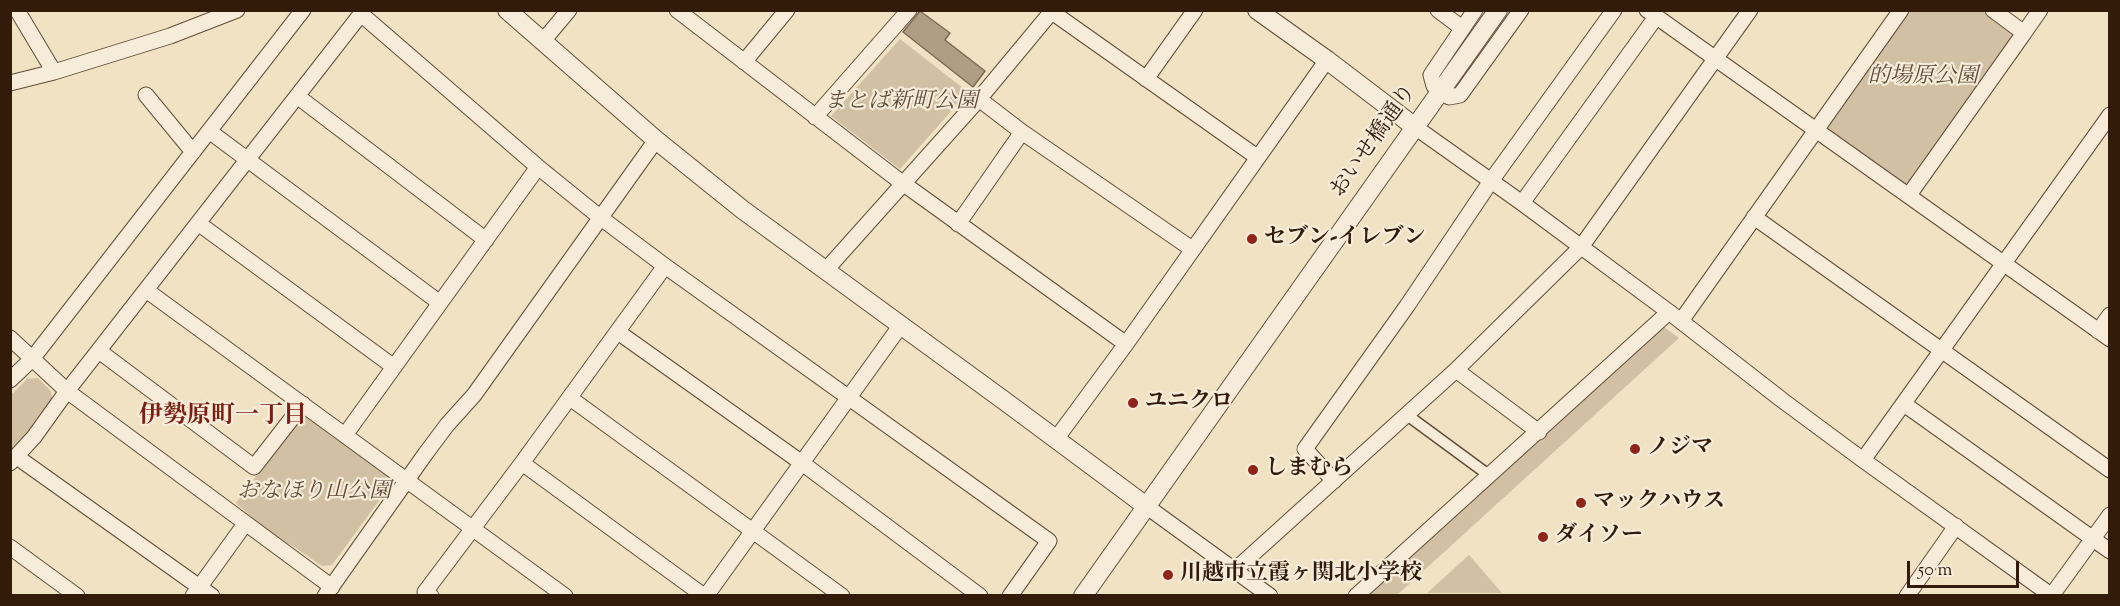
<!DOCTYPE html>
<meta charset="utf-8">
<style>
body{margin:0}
#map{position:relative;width:2120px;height:606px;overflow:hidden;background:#f1e2c4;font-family:"Sorts Mill Goudy",serif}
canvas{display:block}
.frame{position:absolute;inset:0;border:12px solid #321b09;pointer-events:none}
.scale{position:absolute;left:1907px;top:561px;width:112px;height:27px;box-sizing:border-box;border:3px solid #321b09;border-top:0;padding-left:8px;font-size:18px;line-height:21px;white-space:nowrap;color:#321b09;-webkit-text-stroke:4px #f6ecd9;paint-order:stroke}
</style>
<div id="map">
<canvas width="2120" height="606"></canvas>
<div class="frame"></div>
<div class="scale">50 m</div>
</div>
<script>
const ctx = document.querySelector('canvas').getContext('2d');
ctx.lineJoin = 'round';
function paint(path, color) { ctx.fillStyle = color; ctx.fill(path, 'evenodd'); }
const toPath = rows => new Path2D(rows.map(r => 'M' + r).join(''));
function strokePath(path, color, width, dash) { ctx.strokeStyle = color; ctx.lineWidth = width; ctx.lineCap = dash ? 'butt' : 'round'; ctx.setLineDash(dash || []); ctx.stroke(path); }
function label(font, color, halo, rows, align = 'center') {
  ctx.font = font + ' "Sorts Mill Goudy","Noto Serif JP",serif'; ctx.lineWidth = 4.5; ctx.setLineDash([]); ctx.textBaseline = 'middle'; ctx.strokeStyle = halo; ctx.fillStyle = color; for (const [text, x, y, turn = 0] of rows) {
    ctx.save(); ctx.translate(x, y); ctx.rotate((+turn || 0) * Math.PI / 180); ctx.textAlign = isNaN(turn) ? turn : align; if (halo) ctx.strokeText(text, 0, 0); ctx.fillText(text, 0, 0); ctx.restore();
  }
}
const green = toPath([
 [1908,11,1982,11,2013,33,2014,37,1912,181,1905,184,1829,130,1828,124],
 [900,39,968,92,900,169,831,116],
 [1664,327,1679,338,1397,595,1366,596,1659,328],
 [38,378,51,391,52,399,30,432,13,449,11,446,10,396,27,379],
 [301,416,306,416,390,477,392,483,332,565,322,566,296,548,269,533,236,503],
 [1469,555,1502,593,1427,593]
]);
const water = toPath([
 [920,11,950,33,945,40,985,71,973,87,903,32,920,11]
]);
const pedestrian = toPath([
 [1407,415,1490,476]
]);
const minor = toPath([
 [17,10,54,72,170,36,237,10],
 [677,10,897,179,1126,344],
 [1438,10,1462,28],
 [1475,10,1431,75,1434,86,1449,97,1460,95,1521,10],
 [1647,10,2110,339],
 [1052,12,1257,157],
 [2024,33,2040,10],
 [543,41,569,10],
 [744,62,787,10],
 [1146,79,1195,10],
 [10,83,54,72],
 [146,95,193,152],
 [297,96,486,240],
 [979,99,1022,132,1192,249],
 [815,117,909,10],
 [1415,127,1522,203,1669,312,1782,400,1863,460,2052,596],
 [209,131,440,303],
 [1909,195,2024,33,1993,10],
 [1522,203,1656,17],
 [1754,217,2110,470],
 [198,223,394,367],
 [958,224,1022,132],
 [825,271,979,99,1053,10],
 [146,290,565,596],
 [1681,321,1901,10],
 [2098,331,2110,315],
 [618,332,802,463,980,596],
 [10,338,67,391,332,587],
 [99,351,254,467,303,404],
 [1456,370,1539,432],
 [10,380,32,359,303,10],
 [570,398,842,596],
 [1904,404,2110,551],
 [345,435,538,167],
 [1056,439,1126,344,1327,60],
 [17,457,212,596],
 [1863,460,2110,115],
 [10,463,34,437,67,391,361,14,538,167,601,218,665,266,1049,541,1010,596],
 [522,463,704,596],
 [1334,481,1305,449,1407,306,1491,181,1614,10],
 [1146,506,1270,596],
 [10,547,77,596],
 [1235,570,1456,370,1581,247,1750,10],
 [2052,595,2110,515],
 [193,596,245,524],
 [325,596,426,453,447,425,474,395,656,140],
 [431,596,425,592,522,463,665,266],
 [706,596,901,325],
 [1356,596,1669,312],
 [1907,596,1956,526]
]);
const tertiary = toPath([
 [507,10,656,140,743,210,1006,402,1146,506],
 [1257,10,1327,60,1415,127],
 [1083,596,1498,10]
]);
const markers = [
 [1252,239,6,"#8f2418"],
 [1133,403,6,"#8f2418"],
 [1635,449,6,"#8f2418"],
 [1253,470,6,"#8f2418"],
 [1581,503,6,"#8f2418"],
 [1543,537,6,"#8f2418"],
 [1168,575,6,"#8f2418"]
];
const parkNames = [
 ["的場原公園",1923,78],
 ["まとば新町公園",901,103],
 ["おなほり山公園",314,493]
];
const streetNames = [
 ["おいせ橋通り",1375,142,-55]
];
const poiNames = [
 ["セブン-イレブン",1264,239],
 ["ユニクロ",1145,403],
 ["ノジマ",1647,449],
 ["しまむら",1265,470],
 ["マックハウス",1593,503],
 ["ダイソー",1555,537],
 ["川越市立霞ヶ関北小学校",1180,575]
];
const neighbourhoodNames = [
 ["伊勢原町一丁目",223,418]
];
paint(green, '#d1c0a4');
paint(water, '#b09e84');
strokePath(water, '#7e6a53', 1.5);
strokePath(pedestrian, '#624d38', 13);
strokePath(minor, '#624d38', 17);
strokePath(tertiary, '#624d38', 20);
strokePath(pedestrian, '#f6ecd9', 10);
strokePath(minor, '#f6ecd9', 15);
strokePath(tertiary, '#f6ecd9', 18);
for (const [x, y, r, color] of markers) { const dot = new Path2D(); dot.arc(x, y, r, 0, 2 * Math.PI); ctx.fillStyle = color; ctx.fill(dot); strokePath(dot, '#f6ecd9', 2); }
label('italic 22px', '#624d38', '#f6ecd9', parkNames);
label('22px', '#321b09', '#f6ecd9', streetNames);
label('bold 22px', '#321b09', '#f6ecd9', poiNames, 'left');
label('bold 24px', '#7a1f14', '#f6ecd9', neighbourhoodNames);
</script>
